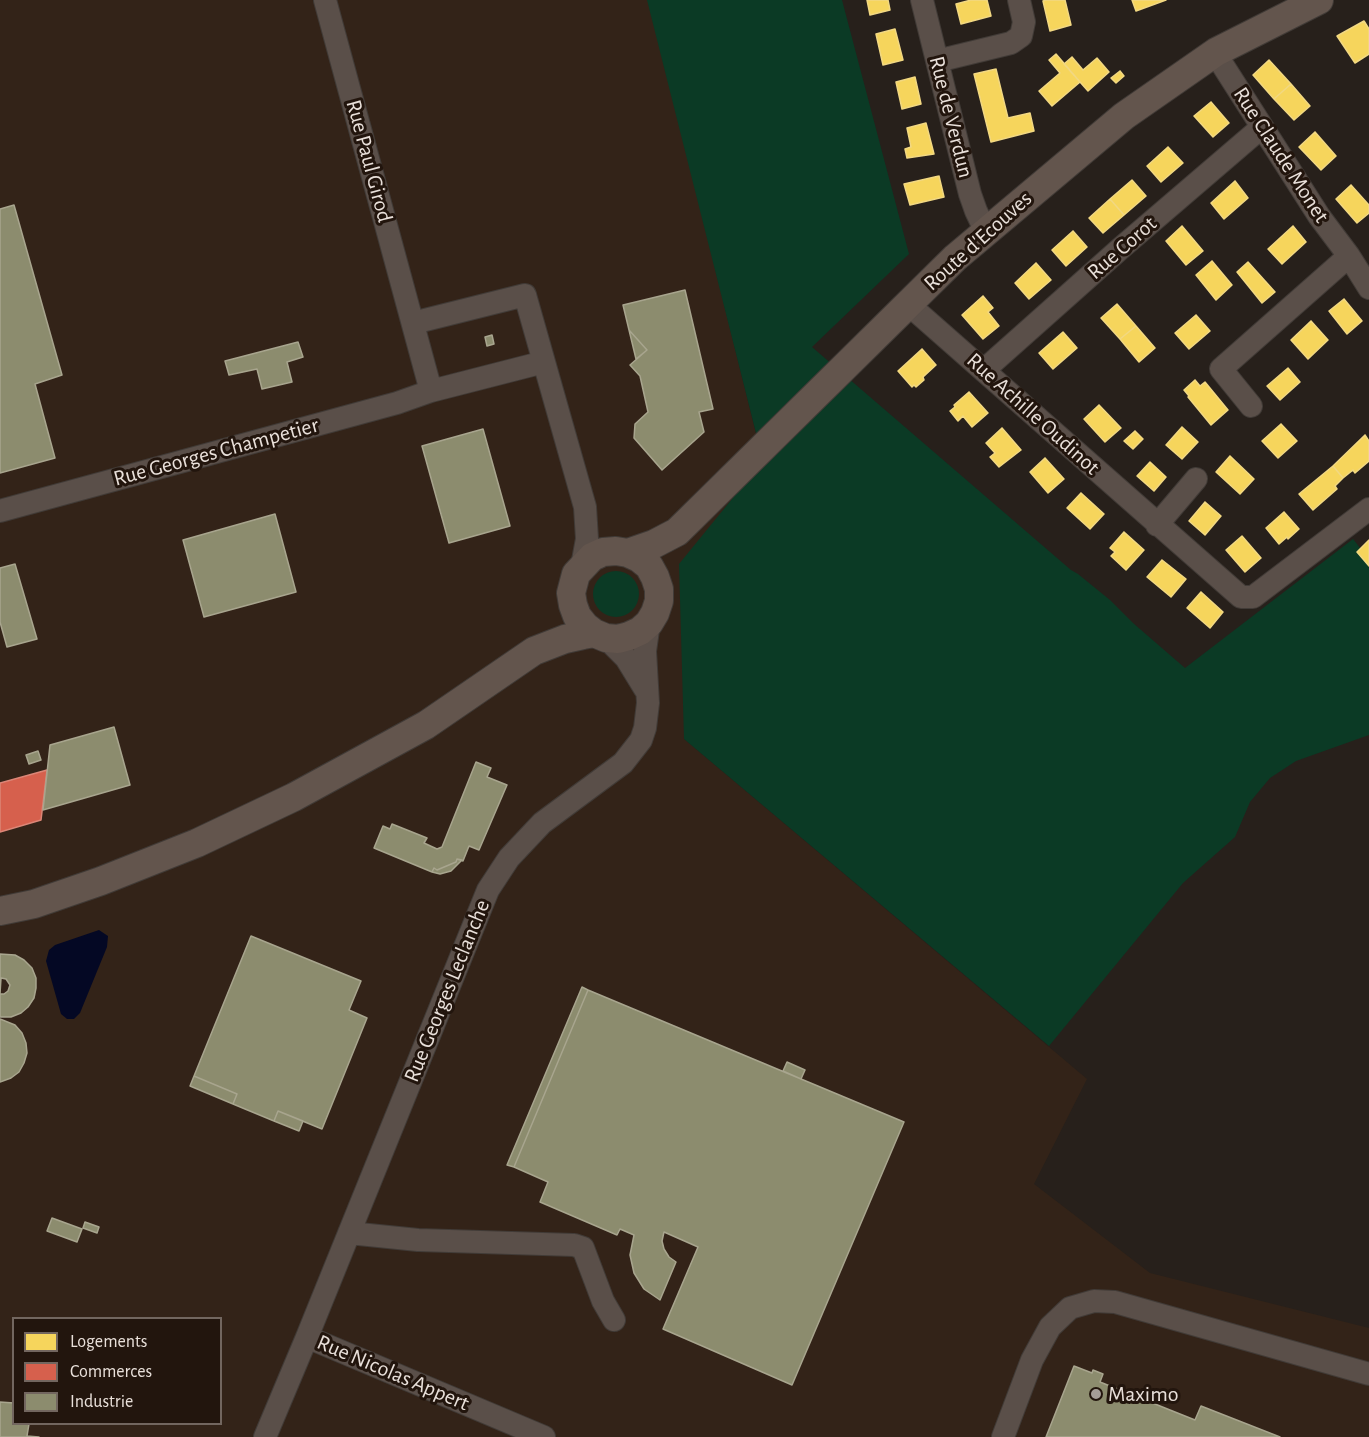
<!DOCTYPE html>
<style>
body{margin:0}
#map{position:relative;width:1369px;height:1437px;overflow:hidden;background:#27201b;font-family:"Alegreya Sans",sans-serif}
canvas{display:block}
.legend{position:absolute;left:12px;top:1317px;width:210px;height:108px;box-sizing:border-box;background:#22150d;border:2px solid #72665f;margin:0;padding:8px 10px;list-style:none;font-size:18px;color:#e9e0da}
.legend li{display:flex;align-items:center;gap:12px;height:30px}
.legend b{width:30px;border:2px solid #72665f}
</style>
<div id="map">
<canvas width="1369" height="1437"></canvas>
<ul class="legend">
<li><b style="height:16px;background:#f6d55c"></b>Logements</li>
<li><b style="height:16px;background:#d6604d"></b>Commerces</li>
<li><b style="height:16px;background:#8c8c6e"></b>Industrie</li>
</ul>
</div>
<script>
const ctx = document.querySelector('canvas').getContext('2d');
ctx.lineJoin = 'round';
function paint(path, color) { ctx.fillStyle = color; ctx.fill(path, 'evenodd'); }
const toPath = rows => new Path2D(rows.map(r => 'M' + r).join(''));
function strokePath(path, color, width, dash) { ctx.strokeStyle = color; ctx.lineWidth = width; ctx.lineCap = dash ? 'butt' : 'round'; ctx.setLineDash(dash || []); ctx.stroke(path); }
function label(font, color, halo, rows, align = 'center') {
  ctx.font = font + ' "Alegreya Sans",sans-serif'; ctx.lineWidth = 6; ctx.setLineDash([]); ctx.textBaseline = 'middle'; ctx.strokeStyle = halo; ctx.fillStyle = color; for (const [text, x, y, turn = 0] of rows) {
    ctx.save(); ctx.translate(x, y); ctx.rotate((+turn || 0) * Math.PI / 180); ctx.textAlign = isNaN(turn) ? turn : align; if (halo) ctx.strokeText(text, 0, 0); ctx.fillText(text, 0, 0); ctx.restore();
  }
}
const built = toPath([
 [0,0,649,0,763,462,684,739,1087,1079,1034,1184,1150,1273,1369,1328,1369,1437,0,1437],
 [14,1318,220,1318,220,1424,14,1424]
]);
const green = toPath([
 [647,0,842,0,909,254,812,347,1071,570,1078,574,1110,600,1133,623,1185,668,1353,539,1369,559,1369,735,1296,761,1270,778,1250,802,1235,837,1183,883,1049,1046,684,739,679,564,763,461],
 '593 594a23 23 0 1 1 46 0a23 23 0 1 1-46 0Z'
]);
const water = toPath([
 [99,930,108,936,107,947,80,1013,74,1019,67,1019,61,1014,46,961,49,950,55,945]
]);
const homes = toPath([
 [867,0,888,0,890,10,870,15,867,0],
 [971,0,987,0,991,16,961,24,956,4,971,0],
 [1046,0,1065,0,1071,25,1050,31,1043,1,1046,0],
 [1132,0,1166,0,1136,11,1132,0],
 [1364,21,1369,29,1369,54,1355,63,1337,36,1364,21],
 [895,29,903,60,883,65,876,34,895,29],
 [1056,54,1080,82,1052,106,1039,91,1060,73,1049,60,1056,54],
 [1072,57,1083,70,1097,58,1109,72,1088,91,1064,64,1072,57],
 [1269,60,1291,84,1274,99,1253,75,1269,60],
 [996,69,1008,118,1030,113,1034,131,991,142,974,74,996,69],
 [1120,71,1124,76,1116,83,1111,78,1120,71],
 [915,77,921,104,902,109,896,82,915,77],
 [1291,84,1310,106,1294,120,1274,99,1291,84],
 [1211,102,1229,123,1213,137,1194,116,1211,102],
 [926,123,934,154,907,158,905,149,911,147,907,128,926,123],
 [1315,132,1336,156,1321,170,1299,147,1315,132],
 [1168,147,1183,163,1161,182,1147,166,1168,147],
 [939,176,944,197,910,205,904,184,939,176],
 [1132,180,1146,196,1124,215,1110,199,1132,180],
 [1235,181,1248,198,1224,219,1211,203,1235,181],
 [1351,185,1369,205,1369,213,1357,223,1336,199,1351,185],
 [1110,199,1124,215,1103,233,1089,218,1110,199],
 [1182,226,1203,251,1186,265,1166,241,1182,226],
 [1293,226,1306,242,1282,264,1268,249,1293,226],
 [1073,231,1087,247,1066,266,1052,250,1073,231],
 [1212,261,1232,285,1216,300,1196,275,1212,261],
 [1248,262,1275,292,1262,303,1237,272,1248,262],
 [1036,263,1051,280,1029,299,1015,283,1036,263],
 [983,296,993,308,988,312,999,326,983,339,962,315,983,296],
 [1344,299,1362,321,1347,334,1329,311,1344,299],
 [1117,304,1136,326,1120,339,1101,318,1117,304],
 [1196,315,1210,331,1189,349,1175,333,1196,315],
 [1311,321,1328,340,1308,359,1291,340,1311,321],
 [1136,326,1155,348,1139,362,1120,339,1136,326],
 [1063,332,1077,348,1053,369,1039,353,1063,332],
 [922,349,936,365,923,377,924,380,916,387,914,385,912,387,898,371,922,349],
 [1288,368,1300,382,1280,400,1267,386,1288,368],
 [1195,380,1200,386,1205,382,1228,410,1211,425,1188,397,1189,396,1184,390,1195,380],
 [969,392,988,413,972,427,963,416,958,421,950,411,955,407,954,405,969,392],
 [1099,405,1121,428,1105,442,1084,419,1099,405],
 [1281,424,1297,441,1278,458,1262,441,1281,424],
 [1182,427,1198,442,1182,459,1166,445,1182,427],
 [1002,428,1021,450,999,467,990,457,995,453,986,443,1002,428],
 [1135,431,1143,439,1133,449,1124,441,1135,431],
 [1365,435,1369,441,1369,461,1355,473,1353,470,1343,478,1333,466,1365,435],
 [1230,456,1254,479,1240,494,1216,472,1230,456],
 [1045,458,1064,479,1048,493,1030,472,1045,458],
 [1150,462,1166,477,1154,491,1137,476,1150,462],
 [1333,466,1343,478,1335,486,1337,489,1313,510,1299,494,1333,466],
 [1081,493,1104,514,1090,529,1067,508,1081,493],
 [1205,502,1221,516,1205,535,1189,521,1205,502],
 [1284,512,1299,529,1288,539,1287,537,1279,544,1266,528,1284,512],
 [1124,532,1144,550,1126,570,1111,556,1115,552,1110,548,1124,532],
 [1242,536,1261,558,1245,572,1226,550,1242,536],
 [1369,540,1369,566,1357,552,1369,540],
 [1162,560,1186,579,1171,597,1147,577,1162,560],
 [1201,592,1223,612,1210,628,1187,608,1201,592]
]);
const shops = toPath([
 [47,770,41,820,0,832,0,783,47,770]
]);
const industry = toPath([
 [14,205,62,375,35,384,55,458,0,473,0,209,14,205],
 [685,290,713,409,699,412,704,432,662,470,634,438,635,424,648,412,640,376,630,365,647,350,629,330,623,305,685,290],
 [629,330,647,350,636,359,629,330],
 [492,335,494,344,487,346,485,337,492,335],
 [298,342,303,357,287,362,292,382,262,389,257,369,229,375,225,361,298,342],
 [483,429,510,526,449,543,422,446,483,429],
 [275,514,296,592,204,617,183,540,275,514],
 [15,564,37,639,7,647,0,622,0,568,15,564],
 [114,727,130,785,43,810,50,745,114,727],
 [38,751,41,760,29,764,26,755,38,751],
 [476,762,491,768,487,777,507,785,479,850,469,846,463,861,457,859,456,862,437,870,434,868,432,872,374,848,383,826,390,829,392,824,427,838,424,843,437,849,442,847,476,762],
 [457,859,462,860,451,871,440,874,432,872,434,868,437,870,456,862,457,859],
 [251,936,361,981,349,1010,367,1018,322,1129,278,1111,274,1121,245,1109,233,1104,237,1094,194,1076,251,936],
 [0,954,15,955,24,960,32,968,36,978,36,988,34,998,28,1007,21,1013,11,1017,0,1017,0,954],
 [1,978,6,979,10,985,8,991,4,994,0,994,1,978],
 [582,987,588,990,514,1167,507,1165,582,987],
 [588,990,904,1122,792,1385,663,1329,698,1247,664,1232,662,1241,664,1249,669,1257,676,1262,660,1300,644,1289,634,1273,630,1255,634,1235,620,1229,617,1235,540,1202,548,1182,514,1167,588,990],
 [0,1019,15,1025,22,1033,26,1043,27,1053,24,1063,19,1072,11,1078,0,1082,0,1019],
 [787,1062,805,1070,801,1079,783,1071,787,1062],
 [194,1076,237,1094,233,1104,190,1086,194,1076],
 [278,1111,303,1121,299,1131,274,1121,278,1111],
 [52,1218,82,1229,77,1242,47,1231,52,1218],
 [85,1222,99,1227,97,1233,83,1228,85,1222],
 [1074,1366,1092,1373,1093,1370,1103,1374,1100,1382,1195,1420,1201,1406,1280,1437,1046,1437,1074,1366],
 [0,1402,14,1403,14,1424,29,1424,27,1436,39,1437,0,1437,0,1402]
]);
const minor = toPath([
 [325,0,431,391],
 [922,0,970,194,976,211,986,232],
 [1216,52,1222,64,1319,216,1349,256,1369,288],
 [937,61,1011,43,1021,36,1024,22,1019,0],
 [908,304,1241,597,1253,597,1369,509],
 [413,323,525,295,585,507,587,539,582,566],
 [984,370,1121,248,1262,127],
 [1251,406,1221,369,1349,256],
 [0,511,397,403,431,391,544,362],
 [1157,525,1196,479],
 [606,638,626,658,645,689],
 [349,1233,418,1240,574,1245,583,1248,603,1301,614,1320],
 [307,1337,488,890,509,858,542,823,623,763,641,740,645,728,648,703,645,651,649,623],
 [265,1437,307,1337,544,1437],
 [1003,1437,1032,1360,1050,1327,1070,1308,1094,1301,1115,1302,1369,1374]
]);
const major = toPath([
 [628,553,654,544,677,532,955,258,1124,116,1216,52,1319,0],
 [0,911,34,904,101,881,197,843,294,797,426,725,534,651,565,639,583,635,594,633,606,638,618,639,629,636,640,631,649,623,655,613,659,601,659,589,655,577,649,566,639,558,628,553,616,551,603,552,592,557,576,574,571,593,573,605,577,616,585,626,594,633]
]);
const markers = [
 [1096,1394,6,"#a59d97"]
];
const streetNames = [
 ["Rue de Verdun",951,117,76],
 ["Rue Claude Monet",1281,155,57],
 ["Rue Paul Girod",369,161,75],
 ["Route d'Ecouves",978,241,-42],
 ["Rue Corot",1122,248,-41],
 ["Rue Achille Oudinot",1033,414,42],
 ["Rue Georges Champetier",216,452,-15],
 ["Rue Georges Leclanche",447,991,-68],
 ["Rue Nicolas Appert",393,1373,23]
];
const poiNames = [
 ["Maximo",1108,1394]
];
paint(built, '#332318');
paint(green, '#0b3a25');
paint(water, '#040824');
paint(homes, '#f6d55c');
strokePath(homes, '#f2d882', 1.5);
paint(shops, '#d6604d');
strokePath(shops, '#dc8677', 1.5);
paint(industry, '#8c8c6e');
strokePath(industry, '#a8a58e', 1.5);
strokePath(minor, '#413b37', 24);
strokePath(major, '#413b37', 30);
strokePath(minor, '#5a4f49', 22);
strokePath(major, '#63554d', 28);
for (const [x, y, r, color] of markers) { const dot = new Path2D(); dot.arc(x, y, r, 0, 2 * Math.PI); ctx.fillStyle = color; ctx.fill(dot); strokePath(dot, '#22150d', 2); }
label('22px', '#e9e0da', '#22150d', streetNames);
label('22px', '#e9e0da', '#22150d', poiNames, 'left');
</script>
